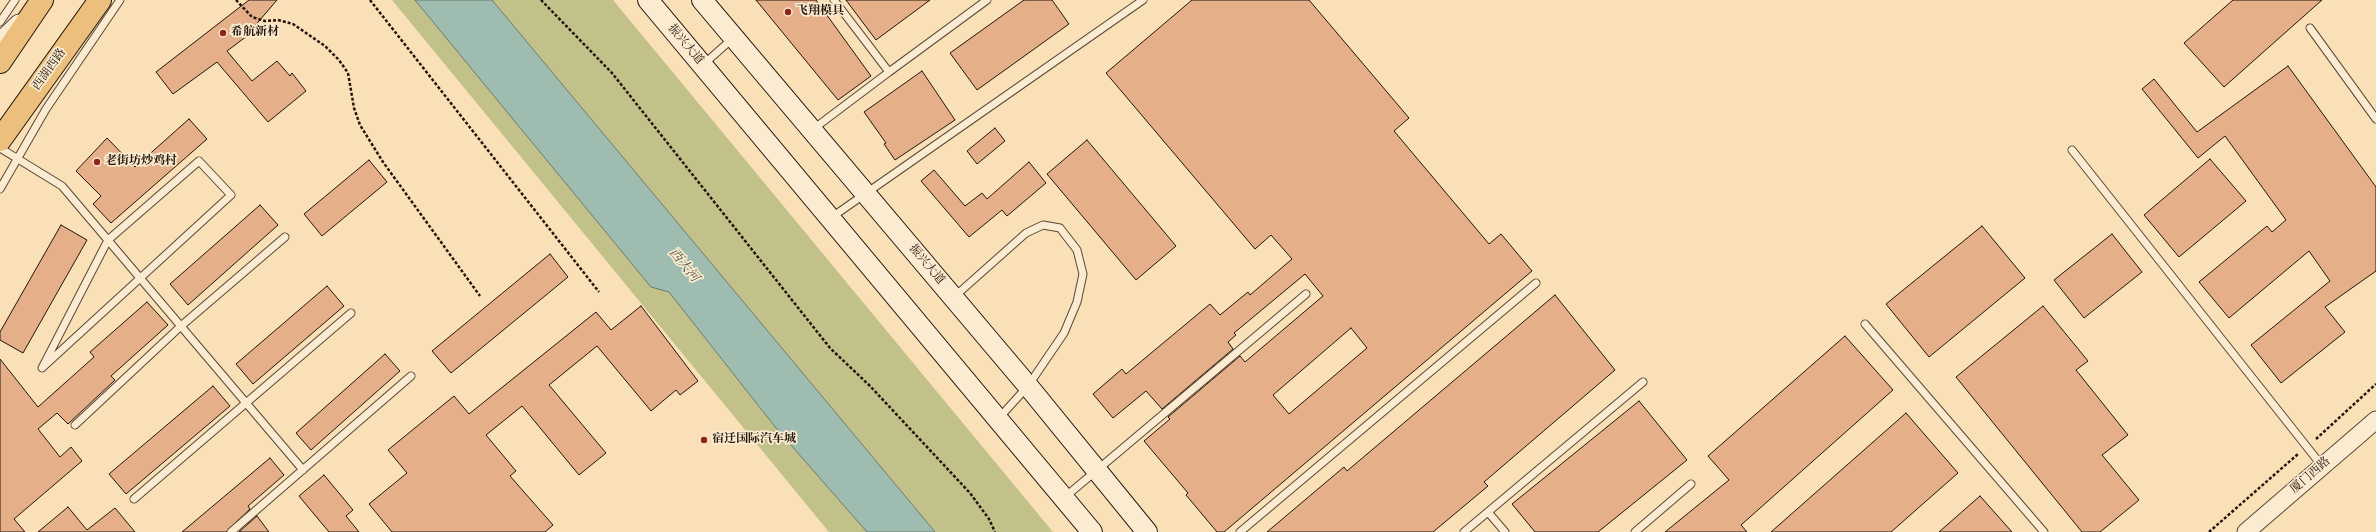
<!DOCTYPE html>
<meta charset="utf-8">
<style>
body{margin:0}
canvas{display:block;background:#f9e0b7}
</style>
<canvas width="2376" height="532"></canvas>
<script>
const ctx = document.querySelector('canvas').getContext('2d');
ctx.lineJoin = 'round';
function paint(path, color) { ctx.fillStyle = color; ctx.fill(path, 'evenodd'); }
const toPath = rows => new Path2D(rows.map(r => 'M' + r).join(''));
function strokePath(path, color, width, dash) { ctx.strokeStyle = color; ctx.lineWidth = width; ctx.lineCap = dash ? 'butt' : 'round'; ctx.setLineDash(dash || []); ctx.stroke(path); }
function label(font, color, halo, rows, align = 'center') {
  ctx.font = font + ' Vollkorn,"Noto Serif SC",serif'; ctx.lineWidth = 3.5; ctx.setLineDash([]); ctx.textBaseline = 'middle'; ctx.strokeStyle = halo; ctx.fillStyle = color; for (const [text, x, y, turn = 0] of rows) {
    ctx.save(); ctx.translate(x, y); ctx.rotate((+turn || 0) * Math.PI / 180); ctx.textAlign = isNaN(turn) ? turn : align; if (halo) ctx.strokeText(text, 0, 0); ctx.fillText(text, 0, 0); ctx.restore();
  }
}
const green = toPath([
 [392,0,613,0,1053,532,829,532]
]);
const water = toPath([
 [415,0,492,0,935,532,867,532,776,428,669,292,651,287,415,0]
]);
const building = toPath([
 [249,0,277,0,253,28,255,30,227,51,252,81,277,61,290,76,292,73,306,91,268,122,217,62,173,94,156,72,249,0],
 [756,0,816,0,871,76,838,100,756,0],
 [846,0,930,0,876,40,846,0],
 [1024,0,1052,0,1069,24,977,90,950,53,1024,0],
 [1192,0,1309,0,1409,118,1394,131,1489,244,1501,234,1532,271,1224,532,1217,532,1186,495,1188,493,1144,441,1170,419,1168,417,1240,356,1245,362,1323,296,1305,274,1234,333,1236,335,1228,342,1233,349,1162,409,1146,391,1113,418,1093,394,1122,369,1126,374,1210,304,1220,315,1248,292,1250,295,1292,259,1271,235,1255,249,1106,73,1192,0],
 [1351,328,1367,348,1289,414,1273,395,1351,328],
 [2233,0,2322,0,2224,87,2184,43,2233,0],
 [2288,66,2376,187,2376,271,2325,307,2345,332,2281,383,2251,345,2330,281,2309,251,2229,318,2199,282,2267,226,2272,232,2286,220,2225,136,2198,158,2142,89,2154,79,2197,132,2288,66],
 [922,71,955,120,895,160,884,144,886,143,864,112,922,71],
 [189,119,207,139,111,223,93,204,101,196,76,171,107,138,135,167,189,119],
 [995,128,1005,141,977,164,967,151,995,128],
 [1087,140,1176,246,1136,280,1047,174,1087,140],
 [2210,159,2246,201,2179,257,2144,215,2210,159],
 [369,160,387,182,322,236,304,214,369,160],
 [1029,162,1046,183,1007,216,1002,210,969,237,921,181,934,170,965,206,982,193,987,199,1029,162],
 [260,205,278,225,188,305,170,284,260,205],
 [61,225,87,240,23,353,0,340,0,332,61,225],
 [1982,226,2025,278,1929,357,1886,304,1982,226],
 [2112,234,2142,272,2084,318,2054,280,2112,234],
 [550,254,568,277,451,373,432,351,550,254],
 [327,286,344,306,253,384,236,364,327,286],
 [1555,295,1615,370,1484,482,1488,486,1433,532,1267,532,1344,467,1347,471,1555,295],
 [147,302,168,325,111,376,115,380,68,424,57,413,38,429,60,457,71,447,82,461,14,519,25,532,0,532,0,359,38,407,94,357,90,352,147,302],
 [641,306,698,381,680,395,676,390,651,411,597,346,549,385,606,453,579,475,522,406,486,435,516,471,510,476,553,525,545,532,392,532,369,504,407,473,388,450,454,396,469,414,596,312,611,330,641,306],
 [2043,306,2088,361,2076,370,2128,435,2102,455,2139,500,2100,532,2082,532,1956,377,2043,306],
 [1845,336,1893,390,1741,525,1747,532,1665,532,1729,480,1708,456,1845,336],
 [385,354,400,371,311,450,296,433,385,354],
 [213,386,230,406,126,494,109,474,213,386],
 [1639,401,1687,460,1598,532,1535,532,1512,504,1639,401],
 [1906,413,1958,473,1891,532,1771,532,1906,413],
 [270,458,284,475,248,506,250,509,226,532,182,532,270,458],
 [324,475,353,510,346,516,359,532,329,532,299,496,324,475],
 [1980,496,2012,532,1939,532,1980,496],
 [68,507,87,530,115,508,135,532,38,532,68,507],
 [257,516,269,532,239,532,257,516]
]);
const path = toPath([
 [236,0,252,17,265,21,278,20,293,24,325,46,339,60,348,73,354,108,360,125,383,162,480,296],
 [370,0,599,292],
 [541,0,612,73,830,348,870,386,970,493,989,519,995,532],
 [2316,439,2376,384],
 [2209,532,2298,454]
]);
const service = toPath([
 [0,22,15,0],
 [2310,28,2376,119],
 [704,64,733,38],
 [889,72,987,0],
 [812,130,889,72,834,0],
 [0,148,62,186,303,470],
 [2072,150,2322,466],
 [199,161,231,195,42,368,108,240,199,161],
 [0,189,46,109,120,0],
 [832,217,1143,0],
 [954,297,1026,233,1043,225,1060,228,1077,250,1083,274,1077,302,1064,333,1028,386,999,418],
 [1865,324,2044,532],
 [75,425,181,326,285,237],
 [1065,497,1306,294],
 [134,499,351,313],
 [1488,512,1505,532],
 [231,532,411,376],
 [1240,532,1536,283],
 [1464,532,1643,382],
 [1635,532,1691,484]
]);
const tertiary = toPath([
 [0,41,19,23],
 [2246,532,2376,420]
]);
const secondary = toPath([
 [648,0,1092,532],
 [702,0,1028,386,1147,532]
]);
const primary = toPath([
 [0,62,42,0],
 [0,140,100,0]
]);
const markers = [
 [788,12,4,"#8f2418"],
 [223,33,4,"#8f2418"],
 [97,162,4,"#8f2418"],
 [704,440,4,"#8f2418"]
];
const poiNames = [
 ["飞翔模具",796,12],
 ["希航新材",231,33],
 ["老街坊炒鸡村",105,162],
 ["宿迁国际汽车城",712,440]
];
const streetNames = [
 ["振兴大道",685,45,50],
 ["西湖西路",50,70,-54],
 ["振兴大道",926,265,50],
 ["厦门西路",2311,476,-41]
];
const waterNames = [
 ["西大河",683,266,50]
];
paint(green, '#c3c18a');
paint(water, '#9ebdb0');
strokePath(water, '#6d7a6e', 1);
paint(building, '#e5af8a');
strokePath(building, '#23150c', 1);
strokePath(service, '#584837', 9);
strokePath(tertiary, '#584837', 19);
strokePath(secondary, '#23150c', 22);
strokePath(primary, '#23150c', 24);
strokePath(path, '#23150c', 2.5, [3, 2]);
strokePath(service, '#fbebd0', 7);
strokePath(tertiary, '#fbebd0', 17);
strokePath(secondary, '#fbebd0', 20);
strokePath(primary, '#ecc07c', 22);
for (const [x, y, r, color] of markers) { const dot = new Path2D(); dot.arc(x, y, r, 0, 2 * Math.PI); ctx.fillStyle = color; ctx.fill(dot); strokePath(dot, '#fbebd0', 1.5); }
label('bold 12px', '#23150c', '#fbebd0', poiNames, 'left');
label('12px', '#23150c', '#fbebd0', streetNames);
label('italic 13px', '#4e5045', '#fbebd0', waterNames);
</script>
